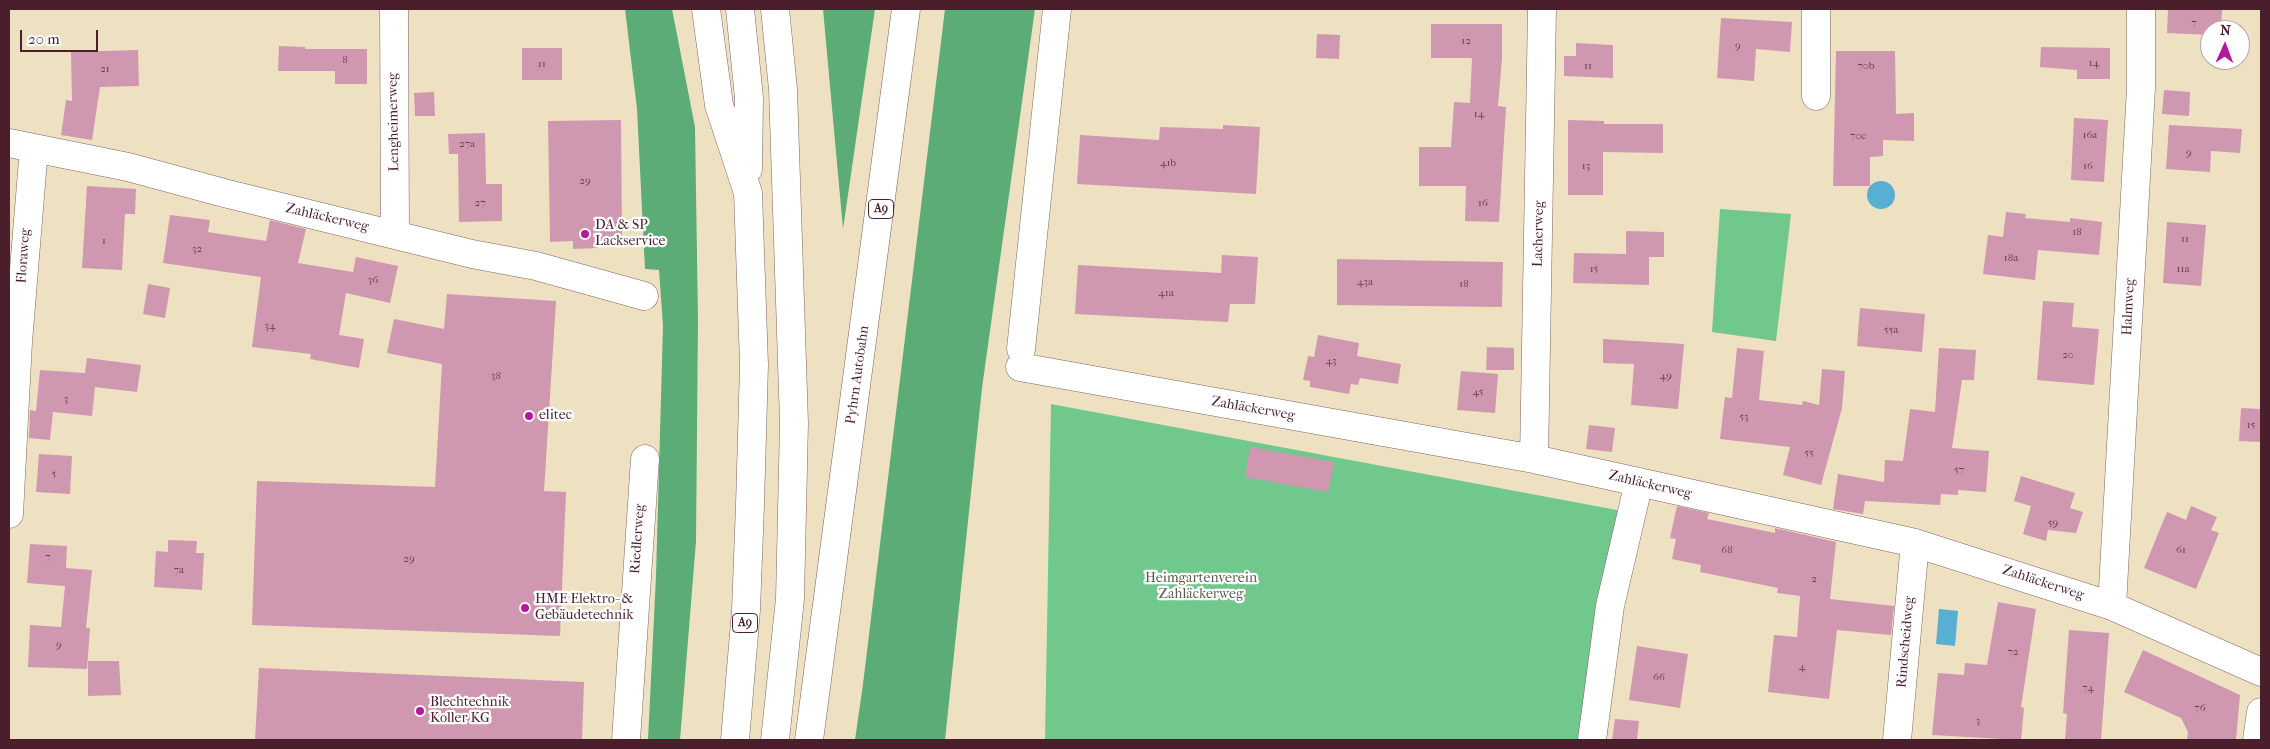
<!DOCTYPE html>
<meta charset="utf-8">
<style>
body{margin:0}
#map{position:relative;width:2270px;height:749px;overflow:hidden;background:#eee1c2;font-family:"IM FELL French Canon",serif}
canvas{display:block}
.frame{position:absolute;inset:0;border:10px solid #4a1f2b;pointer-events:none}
.north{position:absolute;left:2200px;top:20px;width:50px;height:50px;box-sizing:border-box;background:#fff;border:1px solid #b7a5aa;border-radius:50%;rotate:2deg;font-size:14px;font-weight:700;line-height:20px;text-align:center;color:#4a1f2b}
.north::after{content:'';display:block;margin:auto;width:18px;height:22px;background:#b5179e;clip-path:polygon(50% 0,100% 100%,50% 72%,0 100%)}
.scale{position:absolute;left:20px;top:30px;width:78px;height:22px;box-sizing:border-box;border:2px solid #4a1f2b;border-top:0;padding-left:6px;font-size:15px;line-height:18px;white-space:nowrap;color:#4a1f2b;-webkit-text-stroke:4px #fff;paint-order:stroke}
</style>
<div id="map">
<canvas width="2270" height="749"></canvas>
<div class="frame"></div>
<div class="north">N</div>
<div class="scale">20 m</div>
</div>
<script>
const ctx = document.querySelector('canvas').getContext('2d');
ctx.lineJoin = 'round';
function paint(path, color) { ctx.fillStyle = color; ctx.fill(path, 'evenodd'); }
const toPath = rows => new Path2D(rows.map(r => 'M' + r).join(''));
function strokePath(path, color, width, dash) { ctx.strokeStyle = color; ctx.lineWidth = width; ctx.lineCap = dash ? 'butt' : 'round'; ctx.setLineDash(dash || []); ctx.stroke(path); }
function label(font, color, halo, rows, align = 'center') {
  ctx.font = font + ' "IM FELL French Canon",serif'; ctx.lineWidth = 4.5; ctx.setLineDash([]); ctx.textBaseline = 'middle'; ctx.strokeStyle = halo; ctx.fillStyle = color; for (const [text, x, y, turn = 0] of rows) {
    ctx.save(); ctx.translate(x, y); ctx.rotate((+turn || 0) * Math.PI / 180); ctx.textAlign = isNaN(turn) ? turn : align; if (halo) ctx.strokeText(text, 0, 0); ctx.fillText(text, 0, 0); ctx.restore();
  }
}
const green = toPath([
 [1720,209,1791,214,1776,341,1712,332],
 [1051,404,1622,511,1583,740,1045,740]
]);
const forest = toPath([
 [625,9,672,9,695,127,698,320,696,541,680,740,648,740,656,576,663,326,659,270,645,269,637,109],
 [823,9,875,9,843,229],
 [945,9,1035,9,982,388,945,740,855,740,863,684]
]);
const water = toPath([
 '1867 195a14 14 0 1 1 28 0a14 14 0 1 1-28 0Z',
 [1939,609,1958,611,1955,646,1936,644]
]);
const building = toPath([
 [2168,9,2222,9,2221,30,2210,30,2210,35,2167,33],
 [1721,18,1792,22,1790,52,1756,49,1754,81,1717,78],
 [1431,24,1502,24,1502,58,1498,106,1506,107,1499,222,1465,221,1466,186,1419,186,1419,147,1451,147,1454,102,1470,103,1472,58,1431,58],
 [1317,34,1340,35,1339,59,1316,58],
 [1576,43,1613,45,1613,78,1564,76,1564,56,1576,56],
 [279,46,305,47,305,49,367,49,367,84,335,84,335,71,278,71],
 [2041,47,2110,48,2110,79,2077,79,2077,70,2040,67],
 [522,48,562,48,562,80,522,80],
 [138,50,139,86,100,87,92,140,61,135,66,100,72,101,71,52],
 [1836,51,1895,51,1896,114,1914,113,1914,141,1883,140,1883,156,1870,157,1870,186,1833,186],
 [2164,90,2190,92,2189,116,2162,114],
 [434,92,435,116,415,116,414,93],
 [2074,118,2108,120,2104,182,2071,180],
 [621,120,622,241,598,241,598,248,573,249,573,241,550,242,548,121],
 [1568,120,1604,121,1604,124,1663,124,1663,153,1603,152,1603,195,1568,195],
 [1223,125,1260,127,1256,194,1077,184,1080,135,1159,140,1160,127,1223,129],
 [2169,125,2242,129,2240,153,2211,151,2210,172,2166,169],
 [485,133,486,184,502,184,502,221,459,222,458,154,449,154,448,134],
 [87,186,136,189,135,214,125,214,122,270,82,268],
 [2006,212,2026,214,2025,218,2070,222,2070,218,2102,222,2099,255,2038,250,2035,280,1983,274,1988,235,2003,237],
 [170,215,210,220,208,232,266,241,270,220,306,229,298,263,353,272,356,257,398,266,390,303,346,293,339,335,364,339,359,368,310,359,311,354,252,347,261,277,163,263],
 [2167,222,2206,225,2201,286,2163,283],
 [1626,231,1664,232,1664,257,1649,257,1649,285,1573,283,1574,253,1626,254],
 [1222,255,1258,257,1255,304,1230,304,1228,322,1075,314,1078,265,1221,273],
 [1337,259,1503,262,1502,307,1337,305],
 [148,284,170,288,165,318,143,314],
 [447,294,556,301,544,491,566,492,560,636,252,625,257,481,435,487,442,364,387,353,394,319,444,329],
 [2043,301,2074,303,2072,327,2099,329,2094,385,2037,380],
 [1860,308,1925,314,1922,352,1857,346],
 [1318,335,1359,343,1357,356,1401,364,1398,384,1360,378,1358,385,1351,384,1349,394,1310,387,1310,381,1303,380,1308,356,1314,357],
 [1603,339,1684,344,1678,409,1631,405,1634,364,1603,363],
 [1487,347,1514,348,1514,370,1486,370],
 [1737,348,1764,351,1759,400,1802,405,1803,401,1819,405,1822,369,1845,371,1842,408,1821,485,1783,475,1790,447,1720,439,1725,397,1732,398],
 [1939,348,1976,350,1974,380,1962,380,1952,448,1989,451,1986,492,1958,490,1958,495,1941,494,1940,505,1865,501,1863,514,1833,509,1838,474,1884,482,1885,460,1903,461,1910,409,1935,412],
 [87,358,141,365,137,392,95,387,92,416,53,412,50,440,29,438,30,410,36,411,40,370,85,373],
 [1461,371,1498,374,1495,413,1457,410],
 [2241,408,2261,409,2261,442,2239,441],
 [1589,425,1615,428,1612,452,1586,449],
 [1250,447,1334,462,1328,492,1245,477],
 [39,454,72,456,70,494,36,492],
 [2021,476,2075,493,2070,508,2083,512,2076,533,2048,530,2046,541,2023,534,2031,506,2014,501],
 [1677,506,1709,513,1707,519,1775,533,1775,528,1836,542,1830,599,1894,606,1891,635,1837,630,1829,699,1768,692,1774,635,1797,637,1800,596,1777,593,1778,588,1700,572,1701,565,1672,559,1676,539,1670,538],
 [2191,506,2217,517,2211,530,2219,533,2196,589,2144,568,2167,512,2186,520],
 [168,540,197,541,196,553,204,553,202,590,154,587,156,551,168,552],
 [30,544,67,546,66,568,92,570,86,628,90,628,87,669,28,667,30,625,61,627,65,586,27,583],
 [1998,602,2036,609,2021,707,2024,708,2021,740,1932,735,1938,673,1964,675,1965,663,1987,665],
 [2069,630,2109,633,2101,740,2065,740,2067,714,2063,713],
 [1637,646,1688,654,1680,708,1629,700],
 [2143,650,2240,695,2236,740,2187,740,2188,732,2181,718,2124,692],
 [88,661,119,661,121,695,88,696],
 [259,668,584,682,582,740,255,740],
 [1615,719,1639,721,1637,740,1612,740]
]);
const minor = toPath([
 [394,9,395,234],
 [1816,9,1816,96],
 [9,143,128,167,224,193,472,254,536,266,644,296],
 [1021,349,1057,9],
 [1020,367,1534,459,1915,543,2112,606,2261,672],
 [1534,459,1542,9],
 [9,514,18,342,34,148],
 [2112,606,2141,88,2141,9],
 [626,740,645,459],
 [1592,740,1610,606,1639,482],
 [1897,740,1915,543],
 [2257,740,2261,712]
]);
const highway = toPath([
 [706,9,719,105,748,193,754,365,750,505,746,610,735,740],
 [740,9,749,98,748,169],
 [775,740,790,599,794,423,783,89,775,9],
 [809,740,906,9]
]);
const markers = [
 [585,234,5,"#b5179e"],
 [529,416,5,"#b5179e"],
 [525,608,5,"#b5179e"],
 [420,711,5,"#b5179e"]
];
const numberNames = [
 ["7",2194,23],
 ["12",1466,41],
 ["9",1738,46],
 ["8",345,60],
 ["14",2094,63],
 ["11",542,64],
 ["11",1588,66],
 ["70b",1866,66],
 ["21",105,69],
 ["14",1479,114],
 ["16a",2090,135],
 ["70c",1858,136],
 ["27a",467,144],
 ["9",2189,153],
 ["41b",1168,163],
 ["13",1586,166],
 ["16",2088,166],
 ["29",585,181],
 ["27",480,203],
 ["16",1483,203],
 ["18",2077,232],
 ["11",2185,239],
 ["1",104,241],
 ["32",197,249],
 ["18a",2011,258],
 ["15",1594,269],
 ["11a",2183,269],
 ["36",373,280],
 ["43a",1365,282],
 ["18",1464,284],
 ["41a",1166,293],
 ["34",270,326],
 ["55a",1891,330],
 ["20",2068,355],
 ["43",1331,361],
 ["38",496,376],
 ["49",1666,376],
 ["45",1478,392],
 ["3",66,399],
 ["53",1744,417],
 ["15",2251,425],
 ["55",1809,453],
 ["57",1959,470],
 ["5",54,474],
 ["59",2053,523],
 ["68",1727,550],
 ["61",2181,550],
 ["7",48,557],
 ["29",409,559],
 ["7a",179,570],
 ["2",1814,579],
 ["9",59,645],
 ["72",2013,652],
 ["4",1802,667],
 ["66",1659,677],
 ["74",2088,688],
 ["76",2200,708],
 ["3",1978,721]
];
const shields = [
 [881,209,25],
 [745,623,25]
];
const shieldNames = [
 ["A9",881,209],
 ["A9",745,623]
];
const streetNames = [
 ["Lengheimerweg",394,122,-91],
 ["Zahläckerweg",327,218,13],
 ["Lacherweg",1539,234,-89],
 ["Floraweg",24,256,-86],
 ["Halmweg",2129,307,-87],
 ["Pyhrn Autobahn",858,375,-82],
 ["Zahläckerweg",1253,409,10],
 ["Zahläckerweg",1650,485,13],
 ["Riedlerweg",638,539,-86],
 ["Zahläckerweg",2043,583,18],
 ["Rindscheidweg",1906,642,-85]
];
const poiNames = [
 ["DA & SP",595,226],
 ["Lackservice",595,242],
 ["elitec",539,416],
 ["HME Elektro- &",535,600],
 ["Gebäudetechnik",535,616],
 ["Blechtechnik",430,703],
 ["Koller KG",430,719]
];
const parkNames = [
 ["Heimgartenverein",1201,579],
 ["Zahläckerweg",1201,595]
];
paint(green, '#71c88d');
paint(forest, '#5cac78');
paint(water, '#58afd4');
paint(building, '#d097b0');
strokePath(minor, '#836360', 29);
strokePath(highway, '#836360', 29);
strokePath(minor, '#fff', 28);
strokePath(highway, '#fff', 28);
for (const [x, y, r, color] of markers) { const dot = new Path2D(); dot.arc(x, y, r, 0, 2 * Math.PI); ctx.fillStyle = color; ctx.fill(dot); strokePath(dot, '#fff', 2); }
label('11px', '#6c3d4c', null, numberNames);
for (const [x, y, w] of shields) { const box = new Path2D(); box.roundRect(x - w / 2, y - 9.5, w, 19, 4); ctx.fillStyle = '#fff'; ctx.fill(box); strokePath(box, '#4a1f2b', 1); }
label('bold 12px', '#4a1f2b', null, shieldNames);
label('14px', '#4a1f2b', '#fff', streetNames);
label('14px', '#4a1f2b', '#fff', poiNames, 'left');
label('14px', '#585a4d', '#fff', parkNames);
</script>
